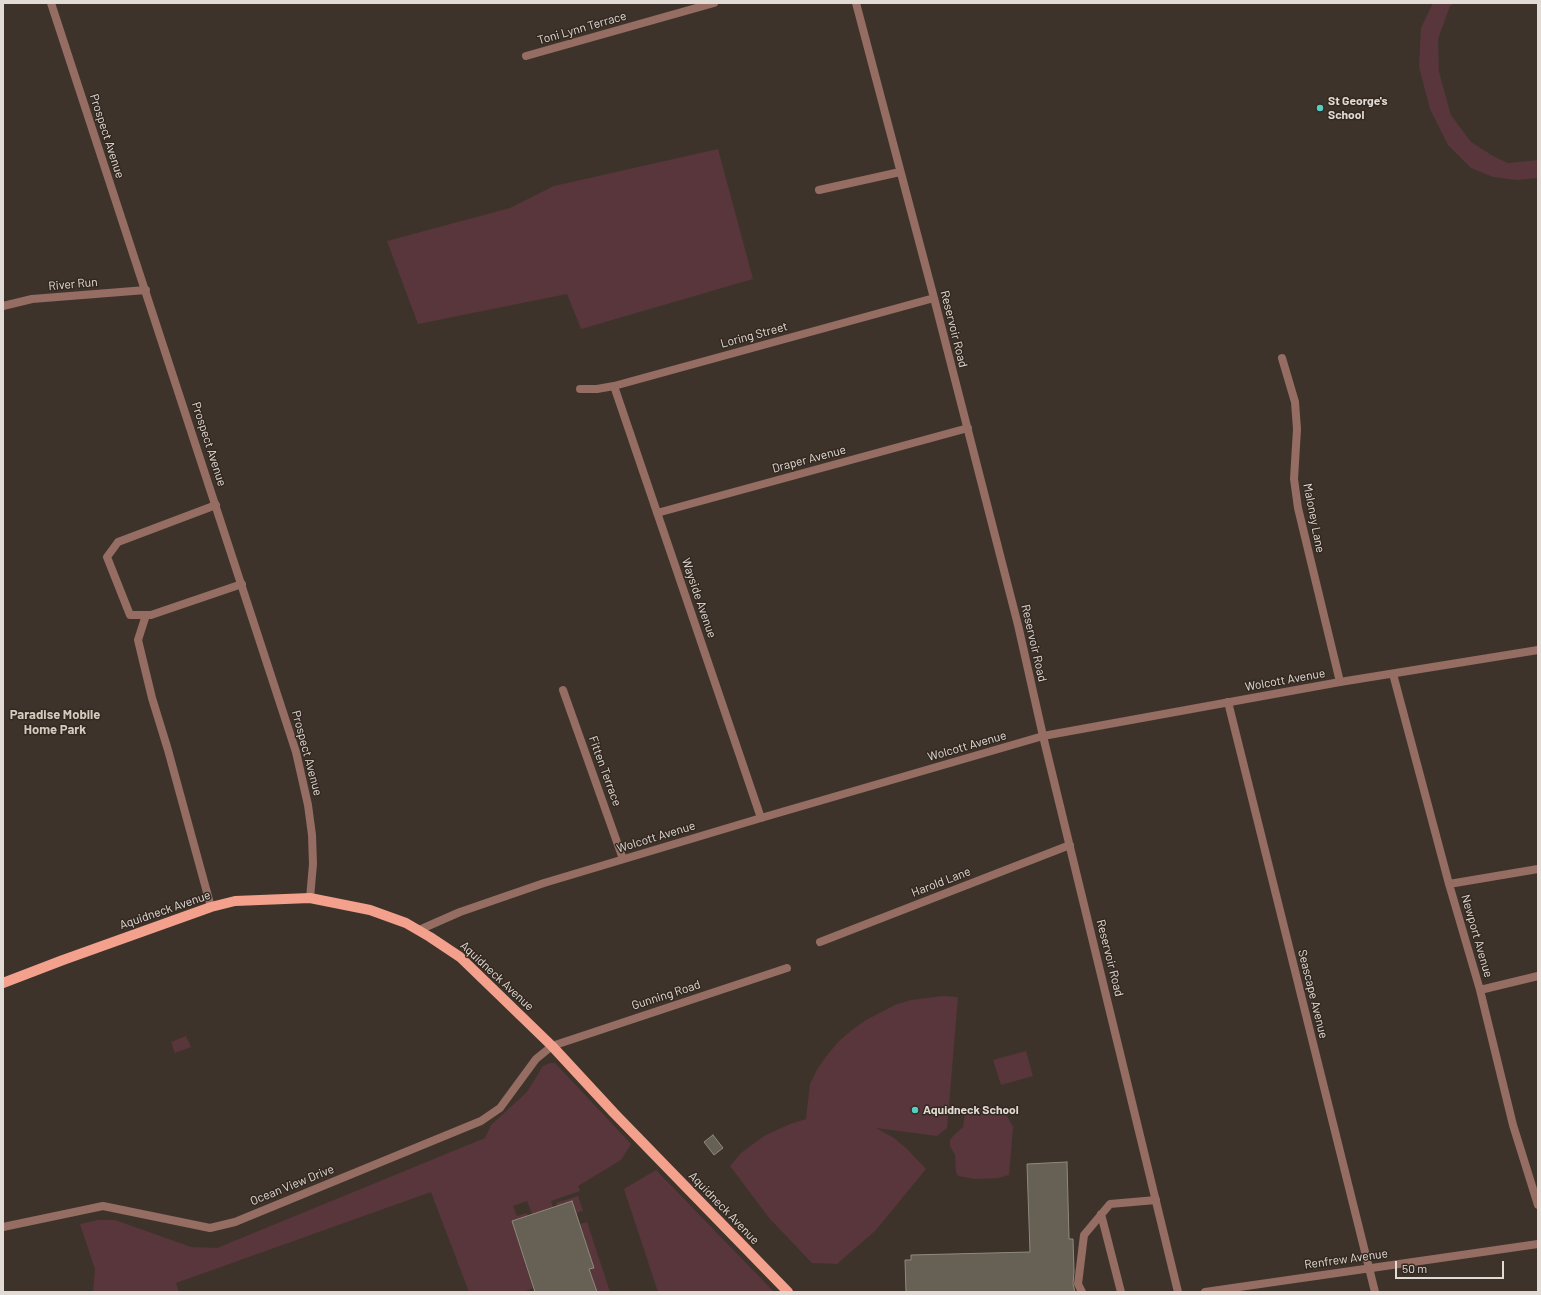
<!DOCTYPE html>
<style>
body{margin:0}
#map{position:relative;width:1541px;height:1295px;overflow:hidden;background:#3e332b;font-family:Barlow,sans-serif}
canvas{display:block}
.frame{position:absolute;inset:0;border:4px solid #e1dad5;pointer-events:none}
.scale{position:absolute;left:1395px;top:1261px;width:109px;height:18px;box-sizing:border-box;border:2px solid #e1dad5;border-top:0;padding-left:5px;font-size:12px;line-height:14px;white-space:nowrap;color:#e1dad5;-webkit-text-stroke:3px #332921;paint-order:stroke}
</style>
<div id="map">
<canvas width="1541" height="1295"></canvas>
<div class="frame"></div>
<div class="scale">50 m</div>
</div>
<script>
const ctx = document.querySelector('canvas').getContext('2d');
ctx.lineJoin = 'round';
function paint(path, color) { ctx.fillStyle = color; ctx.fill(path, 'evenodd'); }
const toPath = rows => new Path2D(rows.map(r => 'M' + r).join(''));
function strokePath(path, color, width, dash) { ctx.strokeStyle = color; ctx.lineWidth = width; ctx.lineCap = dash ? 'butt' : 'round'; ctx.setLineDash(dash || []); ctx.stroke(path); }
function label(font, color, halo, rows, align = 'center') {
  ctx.font = font + ' Barlow,sans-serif'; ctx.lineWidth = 3; ctx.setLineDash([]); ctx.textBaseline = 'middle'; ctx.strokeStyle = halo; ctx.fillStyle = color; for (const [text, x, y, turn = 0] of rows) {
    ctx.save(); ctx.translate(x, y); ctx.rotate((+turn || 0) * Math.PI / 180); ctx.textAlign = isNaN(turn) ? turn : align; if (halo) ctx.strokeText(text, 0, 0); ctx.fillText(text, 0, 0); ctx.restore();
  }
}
const green = toPath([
 [1433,3,1454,3,1450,6,1438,39,1439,72,1451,115,1471,142,1493,156,1508,163,1538,160,1538,178,1517,180,1493,177,1471,168,1448,145,1430,109,1419,67,1421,28],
 [718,149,753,279,581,329,567,294,418,324,387,241,510,208,554,186],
 [943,996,958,997,947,1128,937,1136,876,1128,894,1138,906,1148,926,1169,876,1230,837,1264,812,1263,770,1219,730,1166,741,1153,764,1136,790,1124,806,1119,810,1084,818,1068,828,1054,839,1041,852,1030,866,1020,895,1005,911,1000],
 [186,1036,191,1047,175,1053,171,1042],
 [1026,1051,1033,1076,1001,1085,993,1060],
 [550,1063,555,1063,631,1144,621,1160,578,1186,580,1191,551,1201,553,1207,532,1214,527,1201,513,1206,517,1216,527,1213,528,1216,512,1221,533,1288,523,1292,469,1292,431,1192,176,1283,179,1292,93,1292,95,1269,80,1224,98,1220,115,1220,191,1247,217,1248,485,1138,491,1125,527,1092,543,1066],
 [991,1106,999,1108,1006,1114,1013,1127,1009,1175,998,1178,975,1179,958,1176,956,1172,955,1155,950,1146,950,1140,953,1136,963,1127,965,1114,968,1111],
 [656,1170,774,1292,658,1292,624,1189],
 [578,1196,583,1211,576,1213,572,1201,557,1206,556,1203],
 [587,1222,610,1292,597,1292,591,1274,586,1270,594,1268,580,1224]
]);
const building = toPath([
 [713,1135,723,1148,714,1155,704,1142,713,1135],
 [1067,1162,1069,1239,1073,1239,1074,1271,1073,1284,1075,1292,906,1292,905,1260,911,1260,911,1255,1030,1252,1027,1164,1067,1162],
 [572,1201,594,1268,589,1269,597,1292,535,1292,512,1221,572,1201]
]);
const service = toPath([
 [216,505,118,542,107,557,130,615,151,615,242,584],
 [146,615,138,640,152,698,168,750,211,907],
 [1101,1214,1121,1292],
 [1082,1292,1078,1284,1084,1235,1110,1204,1156,1200]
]);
const minor = toPath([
 [51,3,296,752,308,805,312,835,313,864,310,898],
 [856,3,934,298,1018,625,1043,736,1178,1292],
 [526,56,714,3],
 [819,190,900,172],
 [3,306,32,299,146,290],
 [1282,358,1295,402,1297,429,1294,479,1298,508,1340,682],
 [614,386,761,818],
 [580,389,597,389,614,386,934,298],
 [657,513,968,428],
 [1393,674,1449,884,1480,990,1513,1125,1538,1205],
 [563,690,623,859],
 [1228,702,1375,1292],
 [1449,884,1538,869],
 [820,942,1070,845],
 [1480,990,1538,976],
 [3,1227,103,1206,210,1228,235,1222,481,1121,500,1108,536,1059,552,1046,787,968],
 [1205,1292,1538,1244]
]);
const tertiary = toPath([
 [419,930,460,912,544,883,761,818,1043,736,1340,682,1538,650]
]);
const primary = toPath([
 [3,983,63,960,211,907,235,901,310,898,370,910,406,923,430,937,460,957,552,1046,614,1113,788,1292]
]);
const markers = [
 [1320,108,4,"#55cec4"],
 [915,1110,4,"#55cec4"]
];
const streetNames = [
 ["Toni Lynn Terrace",582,28,-16],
 ["Prospect Avenue",107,136,72],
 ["River Run",73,284,-5],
 ["Reservoir Road",954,329,76],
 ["Loring Street",754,335,-15],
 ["Prospect Avenue",209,444,72],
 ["Draper Avenue",809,459,-15],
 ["Maloney Lane",1314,518,79],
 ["Wayside Avenue",699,598,71],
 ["Reservoir Road",1034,643,77],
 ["Wolcott Avenue",1285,680,-10],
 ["Wolcott Avenue",967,746,-16],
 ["Prospect Avenue",307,753,75],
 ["Fitten Terrace",605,771,70],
 ["Wolcott Avenue",656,837,-17],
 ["Harold Lane",941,882,-21],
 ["Aquidneck Avenue",165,910,-19],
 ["Newport Avenue",1477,936,74],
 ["Reservoir Road",1110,958,76],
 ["Aquidneck Avenue",497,976,43],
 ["Seascape Avenue",1313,994,76],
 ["Gunning Road",666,995,-18],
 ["Ocean View Drive",292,1185,-22],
 ["Aquidneck Avenue",724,1208,46],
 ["Renfrew Avenue",1346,1259,-8]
];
const poiNames = [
 ["St George's",1328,101],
 ["School",1328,115],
 ["Aquidneck School",923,1110]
];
const neighbourhoodNames = [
 ["Paradise Mobile",55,715],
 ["Home Park",55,730]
];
paint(green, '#58363b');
paint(building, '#676155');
strokePath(building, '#908a7c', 1);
strokePath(service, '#956d62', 8);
strokePath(minor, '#956d62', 8);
strokePath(tertiary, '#956d62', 8);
strokePath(primary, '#f3a18c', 10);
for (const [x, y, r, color] of markers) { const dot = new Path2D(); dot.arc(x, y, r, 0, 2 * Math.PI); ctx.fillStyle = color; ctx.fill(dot); strokePath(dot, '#332921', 1.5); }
label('12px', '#e1dad5', '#332921', streetNames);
label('bold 12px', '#e1dad5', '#332921', poiNames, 'left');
label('bold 13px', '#d5c8bd', '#332921', neighbourhoodNames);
</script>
